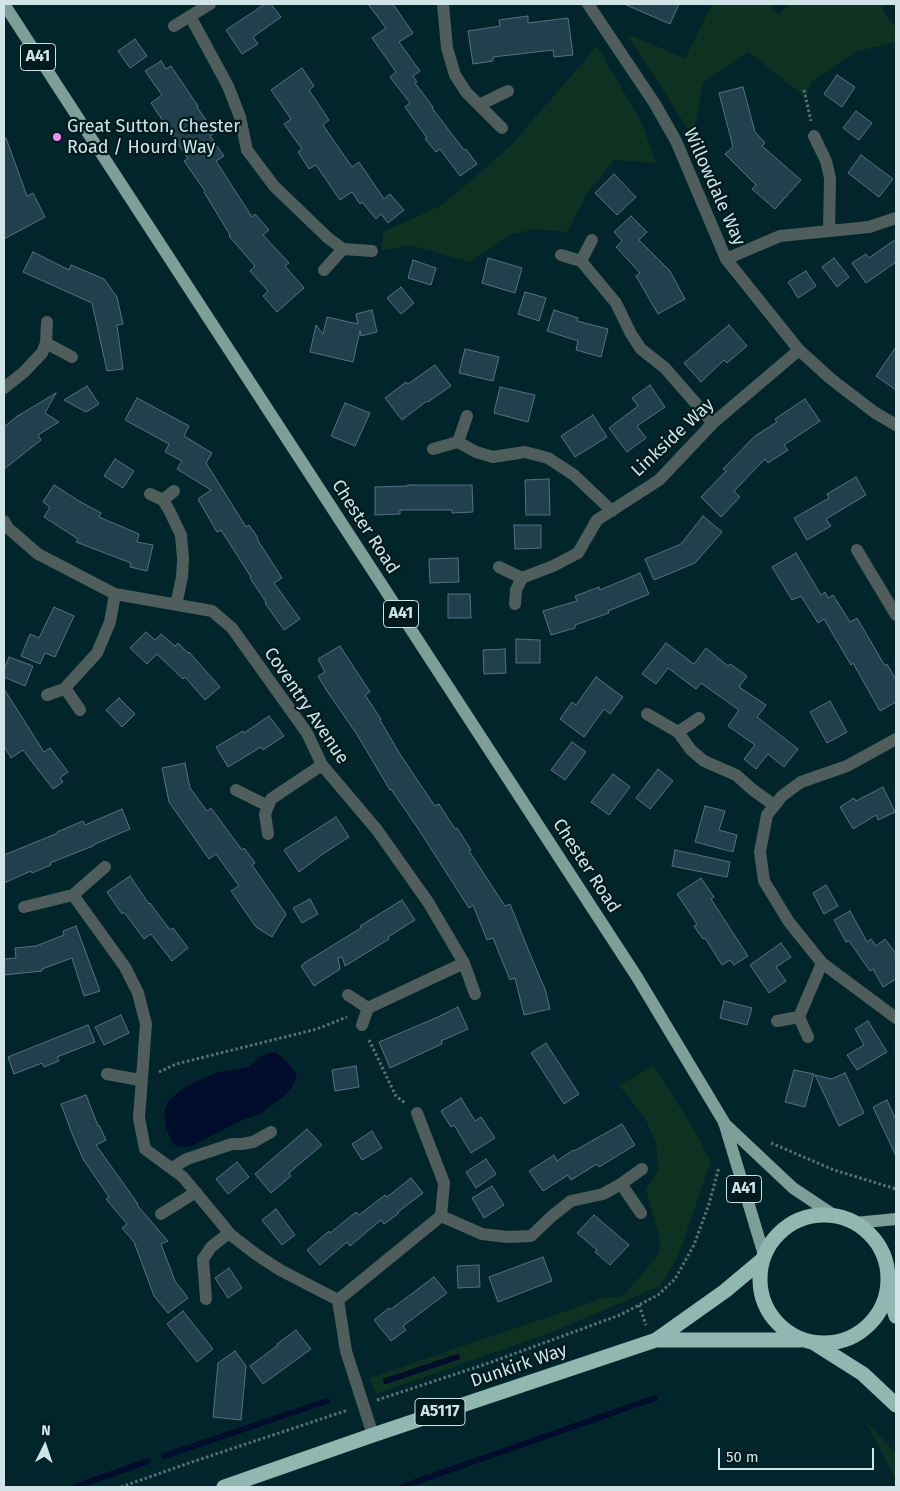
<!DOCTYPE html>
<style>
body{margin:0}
#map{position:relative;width:900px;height:1491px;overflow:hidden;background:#00252a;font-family:"Fira Sans",sans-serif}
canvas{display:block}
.frame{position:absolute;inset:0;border:5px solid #d0e4e7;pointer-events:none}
.north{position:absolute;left:20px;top:1421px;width:50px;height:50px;-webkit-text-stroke:4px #001b1e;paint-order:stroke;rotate:4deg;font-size:14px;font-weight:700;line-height:20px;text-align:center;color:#d0e4e7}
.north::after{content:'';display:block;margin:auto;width:18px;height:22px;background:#d0e4e7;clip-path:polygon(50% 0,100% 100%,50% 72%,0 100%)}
.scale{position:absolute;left:718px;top:1448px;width:156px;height:22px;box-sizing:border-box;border:2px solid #d0e4e7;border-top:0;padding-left:6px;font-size:15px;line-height:18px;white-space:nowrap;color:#d0e4e7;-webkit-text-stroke:4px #001b1e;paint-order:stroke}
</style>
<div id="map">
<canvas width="900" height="1491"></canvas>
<div class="frame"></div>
<div class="north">N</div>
<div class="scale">50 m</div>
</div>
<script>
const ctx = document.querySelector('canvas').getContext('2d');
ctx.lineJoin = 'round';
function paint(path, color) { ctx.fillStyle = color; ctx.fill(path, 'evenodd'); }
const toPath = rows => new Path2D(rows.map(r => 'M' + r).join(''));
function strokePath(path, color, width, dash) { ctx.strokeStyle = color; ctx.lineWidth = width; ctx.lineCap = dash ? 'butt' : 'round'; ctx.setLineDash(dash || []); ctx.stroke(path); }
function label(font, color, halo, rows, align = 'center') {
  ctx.font = font + ' "Fira Sans",sans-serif'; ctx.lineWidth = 4.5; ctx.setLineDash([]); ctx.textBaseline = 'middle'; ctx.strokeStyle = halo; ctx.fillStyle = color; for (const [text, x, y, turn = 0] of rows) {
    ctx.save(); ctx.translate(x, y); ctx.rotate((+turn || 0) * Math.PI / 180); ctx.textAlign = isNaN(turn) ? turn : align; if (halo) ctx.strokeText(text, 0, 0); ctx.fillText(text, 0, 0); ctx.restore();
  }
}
const green = toPath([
 [712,4,770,4,778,14,790,4,882,4,885,14,896,28,896,42,858,51,812,81,806,98,749,52,703,82,693,137,627,34,685,58],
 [597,46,641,121,656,163,614,160,587,194,567,232,534,229,510,235,470,262,410,245,381,251,383,232,440,206,473,179,511,145],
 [654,1066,693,1128,711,1161,677,1259,660,1286,547,1334,376,1394,369,1378,604,1298,622,1297,644,1272,660,1252,659,1237,646,1190,658,1169,656,1143,646,1120,619,1085],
 [866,1421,896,1454,896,1480]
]);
const water = toPath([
 [275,1052,285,1060,297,1074,292,1088,285,1095,259,1115,242,1120,192,1146,178,1147,171,1141,166,1127,164,1112,168,1101,181,1090,199,1080,219,1072,248,1067,260,1056]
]);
const stream = toPath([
 [386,1381,457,1357],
 [164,1456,327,1401],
 [75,1487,148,1461],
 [401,1487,655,1398]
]);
const building = toPath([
 [265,4,271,4,281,17,253,37,258,44,242,54,226,30,265,4],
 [368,4,393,4,413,33,399,42,420,71,413,76,417,82,415,83,433,107,432,108,464,150,466,149,477,164,460,176,440,149,436,152,425,139,427,138,405,107,410,103,390,77,396,72,372,38,386,28,368,4],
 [624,4,679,4,670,24,624,4],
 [528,16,528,23,568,18,573,55,554,57,553,50,493,57,493,61,473,64,468,31,500,26,499,20,528,16],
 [135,39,147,56,130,68,118,51,135,39],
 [161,61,166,69,171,66,198,106,197,107,215,133,210,136,224,156,216,161,252,217,255,214,269,230,263,235,289,263,285,266,304,288,277,312,263,296,268,291,250,271,255,266,229,236,230,235,204,192,205,191,184,161,188,159,151,103,162,95,145,71,161,61],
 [302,68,314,86,309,90,329,120,323,125,352,167,359,162,384,199,390,194,404,210,388,223,381,214,376,219,362,202,360,204,352,192,340,200,316,165,309,169,298,152,302,149,284,124,291,119,271,90,302,68],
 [837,75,855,87,842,107,824,94,837,75],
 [743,87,755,132,765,143,762,146,801,180,775,209,752,189,756,185,725,154,733,147,719,93,743,87],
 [856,111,872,123,859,140,843,128,856,111],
 [4,138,6,138,27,196,33,193,45,217,4,239,4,138],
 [861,155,893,179,879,197,848,173,861,155],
 [614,174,636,197,617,215,595,193,614,174],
 [631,216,647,232,639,240,670,271,685,299,658,314,636,276,640,273,616,247,622,241,614,232,631,216],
 [896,239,896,262,866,283,852,263,866,254,869,258,896,239],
 [33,252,69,270,71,265,104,279,117,297,123,324,117,325,123,369,107,371,92,303,23,272,33,252],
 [488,258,522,268,515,293,482,283,488,258],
 [834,258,849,277,837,287,822,267,834,258],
 [413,260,436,268,431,285,408,278,413,260],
 [806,271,816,286,798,298,788,282,806,271],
 [401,287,414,303,401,314,387,298,401,287],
 [525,292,546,298,539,321,518,314,525,292],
 [372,310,377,332,361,336,360,331,353,362,310,352,316,325,323,334,327,317,358,324,356,314,372,310],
 [554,310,578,318,577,321,608,329,601,357,576,350,578,341,547,331,554,310],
 [729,325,747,346,727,363,724,360,701,382,684,363,729,325],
 [896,347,896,390,876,376,896,347],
 [465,349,499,357,493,381,459,373,465,349],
 [435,365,451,386,428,402,427,401,402,420,385,398,406,382,408,384,435,365],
 [650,385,665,407,637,426,646,438,627,452,609,428,638,406,632,398,650,385],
 [87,386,99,404,86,412,64,400,87,386],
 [500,387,535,395,528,422,494,413,500,387],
 [56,393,45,413,59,422,38,435,41,440,4,469,4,427,16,417,56,393],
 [137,398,189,426,184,436,212,453,206,463,246,527,249,525,258,538,257,539,282,578,274,583,300,619,284,630,265,603,266,602,250,578,251,577,221,530,217,532,198,499,211,490,177,469,182,461,165,452,169,444,125,420,137,398],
 [805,399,820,421,784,445,788,450,768,463,765,459,734,491,740,497,721,517,701,497,726,471,723,469,755,436,777,422,775,419,805,399],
 [345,403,370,413,355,446,331,436,345,403],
 [593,415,607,437,575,457,561,436,593,415],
 [115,459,134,471,123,488,104,476,115,459],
 [856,477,866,495,826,519,831,526,807,540,794,518,829,498,827,494,856,477],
 [549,479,550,515,526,515,525,480,549,479],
 [54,485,79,501,101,513,99,517,139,534,137,542,153,545,147,571,130,567,131,563,76,542,78,539,44,517,50,507,43,502,54,485],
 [408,485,472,485,473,512,452,513,452,510,400,510,400,514,375,515,375,487,408,486,408,485],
 [703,516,722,532,695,563,654,580,645,559,681,544,703,516],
 [514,525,541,525,541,548,515,549,514,525],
 [796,553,821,595,825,592,828,598,833,595,850,622,857,618,885,666,887,664,896,680,896,702,880,711,853,663,851,665,824,619,818,623,801,596,792,600,772,567,796,553],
 [458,558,459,582,430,583,429,559,458,558],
 [640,573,649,594,608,611,609,613,575,625,575,628,551,635,543,611,577,601,575,596,599,587,600,590,640,573],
 [448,594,470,594,471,618,448,618,448,594],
 [54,607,74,616,55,657,45,653,40,664,21,656,30,634,39,638,54,607],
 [146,632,155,640,161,634,175,646,178,643,188,653,189,652,220,687,205,700,185,677,183,679,157,654,147,664,130,648,146,632],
 [516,639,540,640,540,663,516,663,516,639],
 [666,643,694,664,706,648,728,666,730,664,747,676,739,687,766,705,757,717,798,749,784,767,768,754,756,769,744,759,755,745,728,726,739,710,701,683,696,689,668,668,656,684,642,674,666,643],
 [340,646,370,692,365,695,381,719,380,720,400,754,422,787,435,806,439,804,455,829,457,828,471,850,469,851,505,906,510,904,532,959,545,989,550,1009,524,1015,515,978,510,980,493,938,487,940,473,905,469,908,419,830,391,789,390,790,356,733,327,691,318,676,325,672,318,659,340,646],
 [505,649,506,673,484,674,483,650,505,649],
 [9,657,33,666,25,686,4,677,4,670,9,657],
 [596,677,623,697,610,714,604,709,584,737,560,719,572,702,576,705,596,677],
 [4,689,44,752,50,748,68,772,60,778,63,782,53,789,23,750,11,758,4,746,4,689],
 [119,698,135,714,122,727,106,710,119,698],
 [830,701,847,732,827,743,810,712,830,701],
 [269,716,284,736,263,750,261,747,228,767,216,747,243,731,244,733,269,716],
 [572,742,586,752,565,780,551,770,572,742],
 [185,763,190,788,207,811,211,808,242,850,244,848,255,863,252,865,286,914,272,937,256,927,231,891,239,886,216,854,209,859,169,802,162,768,185,763],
 [658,769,673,781,650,809,636,798,658,769],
 [613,774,630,787,609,815,591,802,613,774],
 [883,787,895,812,878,820,876,815,853,829,840,807,854,798,856,801,883,787],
 [705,806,725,811,719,830,737,835,733,852,695,842,705,806],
 [122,809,130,829,93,845,93,846,50,863,51,865,32,873,31,871,4,883,4,855,58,833,57,832,83,821,85,825,122,809],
 [336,817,349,837,323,854,299,872,284,850,336,817],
 [675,850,730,862,727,877,672,866,675,850],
 [130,876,149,904,150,903,170,930,173,928,188,948,172,961,151,934,144,939,124,912,122,914,107,892,130,876],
 [701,878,714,897,711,899,748,956,734,965,730,960,722,965,705,938,703,939,694,926,697,924,677,894,701,878],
 [826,885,838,906,824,914,813,893,826,885],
 [310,899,318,914,302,923,293,908,310,899],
 [402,900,415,920,388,937,389,939,345,966,342,957,338,958,340,969,314,986,301,966,304,964,304,963,361,928,360,926,402,900],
 [850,911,867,942,871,939,876,946,885,939,896,954,896,979,883,987,873,969,870,971,849,941,846,942,834,920,850,911],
 [76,926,100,991,84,996,72,958,42,969,42,971,4,975,4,959,16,958,15,948,36,946,64,935,63,931,76,926],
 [781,943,791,957,776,967,786,981,769,993,750,965,781,943],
 [724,1001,752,1008,747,1025,720,1018,724,1001],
 [458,1007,468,1029,441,1041,442,1044,390,1068,379,1042,438,1017,458,1007],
 [121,1015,129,1033,104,1045,95,1027,121,1015],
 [868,1021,887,1052,857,1070,847,1055,864,1045,855,1029,868,1021],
 [88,1025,95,1042,57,1057,59,1061,44,1067,42,1063,14,1074,8,1057,88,1025],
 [546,1043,579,1094,564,1104,531,1053,546,1043],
 [356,1066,359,1087,335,1091,332,1070,356,1066],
 [794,1070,814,1074,805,1107,785,1102,794,1070],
 [845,1073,864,1113,839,1126,815,1075,832,1079,845,1073],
 [86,1095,98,1126,99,1125,106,1140,96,1145,138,1204,137,1205,168,1241,161,1244,175,1281,188,1298,168,1313,154,1296,134,1242,122,1228,127,1224,106,1199,109,1197,83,1159,73,1136,61,1104,86,1095],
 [461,1098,475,1121,481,1117,495,1138,471,1153,454,1125,451,1127,441,1111,461,1098],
 [887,1100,896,1120,896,1156,873,1107,887,1100],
 [622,1124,635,1145,599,1167,597,1164,571,1180,568,1175,543,1191,529,1171,554,1155,557,1161,573,1150,574,1151,622,1124],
 [307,1129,322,1145,289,1173,291,1176,271,1193,255,1174,307,1129],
 [372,1131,382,1148,362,1160,352,1144,372,1131],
 [486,1159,496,1174,476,1188,466,1172,486,1159],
 [237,1162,249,1177,228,1194,216,1179,237,1162],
 [411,1178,423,1193,398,1212,399,1213,384,1224,381,1220,350,1246,347,1242,320,1265,307,1250,329,1231,330,1233,356,1212,359,1215,385,1195,387,1197,411,1178],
 [492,1186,504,1205,484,1218,472,1198,492,1186],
 [276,1209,295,1235,282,1245,262,1220,276,1209],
 [594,1215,629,1245,610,1265,595,1252,597,1250,577,1233,594,1215],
 [543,1257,552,1281,498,1302,489,1277,543,1257],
 [479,1265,480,1287,458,1288,457,1266,479,1265],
 [229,1268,242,1288,228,1298,215,1278,229,1268],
 [434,1277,447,1293,403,1326,406,1330,391,1341,374,1320,389,1308,390,1310,434,1277],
 [183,1311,213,1349,197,1362,167,1324,183,1311],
 [296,1330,311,1349,263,1384,250,1366,278,1345,277,1344,296,1330],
 [235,1351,246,1366,241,1420,213,1417,218,1363,235,1351]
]);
const path = toPath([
 [804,90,811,121],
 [369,1040,396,1096,405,1103],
 [159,1072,176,1064,317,1029,347,1017],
 [771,1143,834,1170,896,1189],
 [639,1305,646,1325],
 [377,1400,489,1363,620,1315,658,1295,675,1279,694,1245,709,1204,719,1167],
 [121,1487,186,1464,348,1410]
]);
const minor = toPath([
 [443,4,447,48,455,75,466,92,502,128],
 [588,4,655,104,676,141,726,259,799,350,831,379,874,412,896,425],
 [190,16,228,86,240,117,247,150,274,186,328,238,343,249,372,251],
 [174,26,210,4],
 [479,105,508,91],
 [814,136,826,161,830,178,829,230],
 [561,255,581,261,616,303,631,334,641,349,665,368,713,423],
 [726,259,780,236,869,227,896,218],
 [581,261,592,240],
 [324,270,343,249],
 [46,343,72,357],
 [4,388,24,372,42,353,46,343,47,322],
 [458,442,467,416],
 [433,449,458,442,476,452,493,457,525,452,548,458,574,475,612,511],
 [150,494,163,500,169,510,181,535,183,559,182,577,176,605],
 [163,500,174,491],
 [4,521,8,528,38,554,115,594,212,611,232,628,307,733,322,765,377,830,428,902,464,963,475,994],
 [857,550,896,615],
 [499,567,522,578],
 [515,604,516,590,522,578,553,566,578,553,597,520,659,480,713,423,799,350],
 [65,688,80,710],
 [47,695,64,689,97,653,110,622,115,594],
 [647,714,678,732,691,750,704,761,736,775,753,790,774,805],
 [678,732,699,718],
 [896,739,847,766,801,782,782,796,767,815,760,852,764,881,789,922,822,963,896,1018],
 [236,790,268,806],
 [268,834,265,814,271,799,322,765],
 [105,867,73,895,125,967,138,993,146,1024,139,1118,145,1149,183,1177,231,1235,257,1255,280,1270,338,1300],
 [24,907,73,895],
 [348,995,368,1008,464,963],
 [799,1017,808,1037],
 [777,1021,799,1017,822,963],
 [362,1025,368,1008],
 [107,1074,140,1080],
 [172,1168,187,1159,232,1144,242,1144,253,1142,271,1132],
 [621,1184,641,1213],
 [161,1214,196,1192],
 [441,1216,482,1234,507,1237,531,1236,552,1216,571,1201,603,1194,621,1184,642,1169],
 [206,1299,203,1259,211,1247,229,1233],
 [338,1300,441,1216,444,1183,417,1113],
 [338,1300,346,1351,373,1435]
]);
const major = toPath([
 [4,4,637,977,724,1122,764,1255],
 [724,1123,793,1188,835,1216],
 [855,1223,896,1219],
 [888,1285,896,1279]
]);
const highway = toPath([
 '760 1279a64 64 0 1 1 128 0a64 64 0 1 1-128 0Z',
 [888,1290,896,1316],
 [656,1340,800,1340],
 [814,1343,863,1374,896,1405],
 [224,1487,373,1435,656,1340,725,1291,762,1260]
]);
const markers = [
 [57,137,5,"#f08bf6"]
];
const shields = [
 [38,57,35],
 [401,614,35],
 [744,1189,35],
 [440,1412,50]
];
const shieldNames = [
 ["A41",38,57],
 ["A41",401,614],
 ["A41",744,1189],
 ["A5117",440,1412]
];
const poiNames = [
 ["Great Sutton, Chester",67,127],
 ["Road / Hourd Way",67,148]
];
const streetNames = [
 ["Willowdale Way",714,187,66],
 ["Linkside Way",673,438,-43],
 ["Chester Road",365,527,57],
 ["Coventry Avenue",306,706,56],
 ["Chester Road",586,866,57],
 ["Dunkirk Way",519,1366,-19]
];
paint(green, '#0d3221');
paint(water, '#000c2b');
strokePath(stream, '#000c2b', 6);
paint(building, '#223f4d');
strokePath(building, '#547282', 1);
strokePath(path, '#557377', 3, [2.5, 2.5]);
strokePath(minor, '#4f5e5c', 12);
strokePath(major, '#7e9e98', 12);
strokePath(highway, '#90b7b0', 15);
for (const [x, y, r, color] of markers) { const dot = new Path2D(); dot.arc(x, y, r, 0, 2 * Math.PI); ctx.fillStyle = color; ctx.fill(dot); strokePath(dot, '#001b1e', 2); }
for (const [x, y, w] of shields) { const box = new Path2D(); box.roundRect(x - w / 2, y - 13.5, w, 27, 4); ctx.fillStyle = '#001b1e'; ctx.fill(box); strokePath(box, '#d0e4e7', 1); }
label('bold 16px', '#d0e4e7', null, shieldNames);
label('18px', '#d0e4e7', '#001b1e', poiNames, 'left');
label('18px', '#d0e4e7', '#001b1e', streetNames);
</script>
